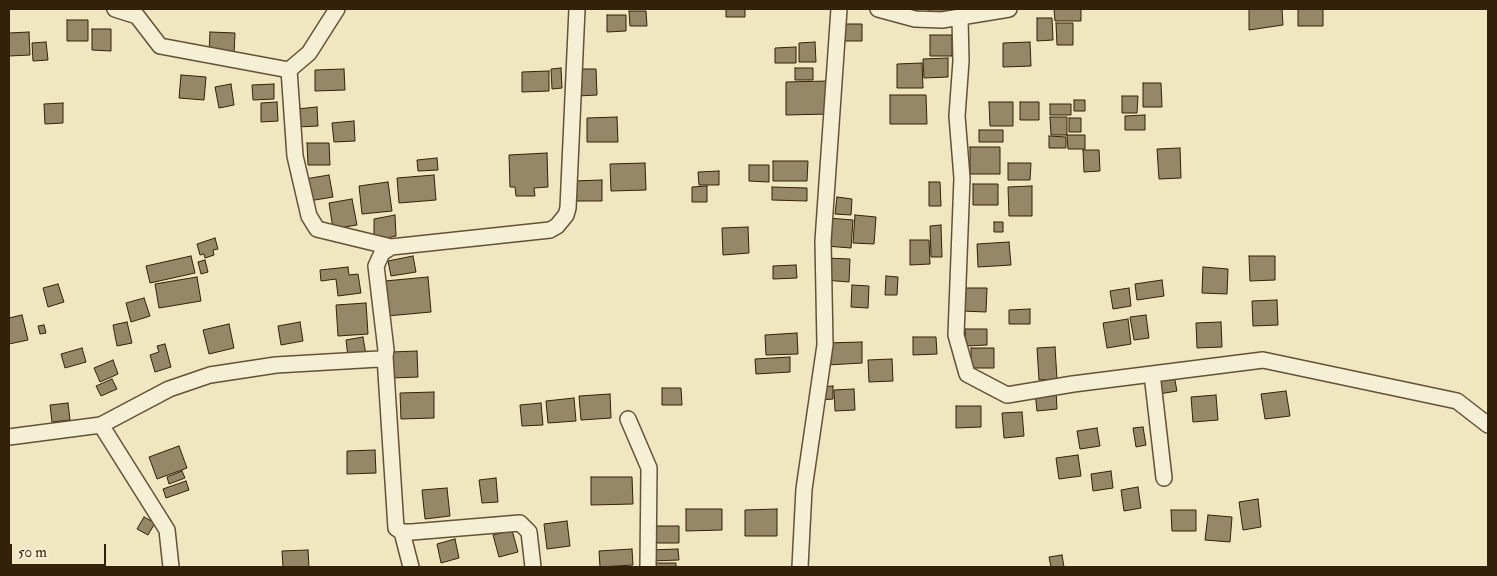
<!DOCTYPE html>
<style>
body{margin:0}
#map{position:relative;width:1497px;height:576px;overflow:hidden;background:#f0e6bf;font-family:"IM FELL Double Pica",serif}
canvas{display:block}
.frame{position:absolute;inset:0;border:10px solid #342109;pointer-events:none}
.scale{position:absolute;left:10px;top:544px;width:96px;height:22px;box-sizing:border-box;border:2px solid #342109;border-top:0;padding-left:6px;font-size:15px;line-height:18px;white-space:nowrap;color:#342109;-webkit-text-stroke:4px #f5efd5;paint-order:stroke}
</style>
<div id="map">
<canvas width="1497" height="576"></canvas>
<div class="frame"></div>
<div class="scale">50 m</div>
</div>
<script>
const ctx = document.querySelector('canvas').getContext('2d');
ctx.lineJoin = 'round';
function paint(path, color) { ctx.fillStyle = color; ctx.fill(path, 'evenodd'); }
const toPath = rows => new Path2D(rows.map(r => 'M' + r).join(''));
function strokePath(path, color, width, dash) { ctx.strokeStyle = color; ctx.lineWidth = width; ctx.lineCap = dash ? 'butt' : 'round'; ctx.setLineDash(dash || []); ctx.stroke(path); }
const building = toPath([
 [726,9,745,9,745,17,726,17,726,9],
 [928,9,952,9,952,13,928,13,928,9],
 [1054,9,1081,9,1081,21,1055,21,1054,9],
 [1249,9,1282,9,1283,25,1249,30,1249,9],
 [1298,9,1323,9,1323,26,1298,26,1298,9],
 [629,11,646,11,647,26,630,26,629,11],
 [607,15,626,15,626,31,607,32,607,15],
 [1037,18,1052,18,1053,40,1037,41,1037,18],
 [67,20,88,20,88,41,67,41,67,20],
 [1056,23,1073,23,1073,45,1057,45,1056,23],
 [840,24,862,24,862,41,841,41,840,24],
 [92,29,111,29,111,51,92,50,92,29],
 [29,32,30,55,9,56,9,33,29,32],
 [210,32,235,33,234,55,209,53,210,32],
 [930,35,952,35,952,56,930,56,930,35],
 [46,42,48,60,33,61,32,43,46,42],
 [815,42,816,62,799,62,799,43,815,42],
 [1030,42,1031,66,1003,67,1003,43,1030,42],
 [796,47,796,63,775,63,775,48,796,47],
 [948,58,948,77,924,78,923,59,948,58],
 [922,63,923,88,897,88,897,64,922,63],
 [561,68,562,88,552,89,551,69,561,68],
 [795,68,813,68,813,80,795,80,795,68],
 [344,69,345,90,315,91,315,70,344,69],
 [577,69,596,69,597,95,578,96,577,69],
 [549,71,549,91,522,92,522,72,549,71],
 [181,75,206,77,204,100,179,98,181,75],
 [828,81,829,114,786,115,786,82,828,81],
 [1143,83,1161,83,1162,107,1143,107,1143,83],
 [231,84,234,105,219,108,215,87,231,84],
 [274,84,274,99,253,100,252,85,274,84],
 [890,95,926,95,927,124,890,124,890,95],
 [1122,96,1138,96,1137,113,1122,113,1122,96],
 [1074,100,1085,100,1085,111,1074,111,1074,100],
 [277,102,278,121,261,122,261,103,277,102],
 [989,102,1013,102,1013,126,990,126,989,102],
 [1020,102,1039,102,1039,120,1020,120,1020,102],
 [63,103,63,123,45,124,44,104,63,103],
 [1050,104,1071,104,1071,115,1050,115,1050,104],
 [317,107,318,126,298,127,297,109,317,107],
 [1145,115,1145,130,1125,130,1125,116,1145,115],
 [617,117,618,142,587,142,587,118,617,117],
 [1050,117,1067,117,1067,135,1051,135,1050,117],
 [1069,118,1081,118,1081,132,1069,132,1069,118],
 [354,121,355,141,334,142,332,123,354,121],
 [979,130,1003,130,1003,142,979,142,979,130],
 [1067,135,1085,135,1085,149,1068,149,1067,135],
 [1049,136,1066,137,1066,148,1049,148,1049,136],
 [307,143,329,143,330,165,308,165,307,143],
 [970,147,1000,147,1000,174,970,174,970,147],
 [1180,148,1181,178,1159,179,1157,149,1180,148],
 [1083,150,1099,150,1100,171,1084,172,1083,150],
 [547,153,548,187,534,188,535,196,516,196,515,187,510,187,509,155,547,153],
 [437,158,438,170,418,171,417,160,437,158],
 [773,161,808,161,807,181,773,181,773,161],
 [645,163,646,190,611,191,610,164,645,163],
 [1008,163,1031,163,1030,180,1008,180,1008,163],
 [749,165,769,165,769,182,749,181,749,165],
 [719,171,719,185,699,185,698,172,719,171],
 [329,175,333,197,309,201,305,179,329,175],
 [434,175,436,200,399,203,397,178,434,175],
 [602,180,602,201,574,201,573,181,602,180],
 [388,182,392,211,362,214,359,186,388,182],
 [929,182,940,182,941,206,929,206,929,182],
 [973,184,998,184,998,205,973,205,973,184],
 [707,186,707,202,692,202,692,187,707,186],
 [1032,186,1032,216,1009,216,1008,187,1032,186],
 [772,187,807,188,807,201,772,200,772,187],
 [837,197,852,199,851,215,835,214,837,197],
 [352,199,357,225,333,229,329,203,352,199],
 [395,215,396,236,374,241,374,219,395,215],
 [855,215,876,217,874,244,853,243,855,215],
 [828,218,853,220,851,248,826,246,828,218],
 [994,222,1003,222,1003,232,994,232,994,222],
 [941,225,942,257,931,257,930,226,941,225],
 [748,227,749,253,723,255,722,228,748,227],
 [215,238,218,249,213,250,214,255,205,258,204,254,200,255,197,244,215,238],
 [910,240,929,240,930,264,910,265,910,240],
 [1009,242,1011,265,978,267,977,244,1009,242],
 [191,256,195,273,150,283,146,266,191,256],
 [413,256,416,272,391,276,388,261,413,256],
 [1249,256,1275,256,1275,280,1250,281,1249,256],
 [826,258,850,259,849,282,824,280,826,258],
 [205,260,208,272,201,274,198,262,205,260],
 [796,265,797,278,773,279,773,266,796,265],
 [348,267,349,275,358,274,361,293,338,296,336,279,321,281,320,270,348,267],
 [1203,267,1228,269,1227,294,1202,293,1203,267],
 [886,276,898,277,897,295,885,295,886,276],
 [197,277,201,301,159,308,155,284,197,277],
 [428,277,431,312,387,316,385,281,428,277],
 [1162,280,1164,296,1137,300,1135,284,1162,280],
 [58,284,64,302,48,307,43,288,58,284],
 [852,285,869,286,868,308,851,307,852,285],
 [962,288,987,288,986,312,962,311,962,288],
 [1129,288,1131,306,1113,309,1110,291,1129,288],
 [144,298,150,316,131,322,126,303,144,298],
 [1277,300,1278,325,1253,326,1252,301,1277,300],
 [366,303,368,334,338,336,336,305,366,303],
 [1030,309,1030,324,1009,324,1009,310,1030,309],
 [22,315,28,340,9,344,9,318,22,315],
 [1146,315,1149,338,1134,340,1130,317,1146,315],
 [1128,319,1131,344,1107,348,1103,323,1128,319],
 [127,322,132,343,117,346,113,325,127,322],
 [300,322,303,341,281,345,278,326,300,322],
 [1221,322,1222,347,1197,348,1196,323,1221,322],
 [229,324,234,348,209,354,203,330,229,324],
 [44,325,46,333,40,334,38,326,44,325],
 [965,329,987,329,987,345,966,346,965,329],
 [797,333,798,354,766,355,765,335,797,333],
 [363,337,366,355,348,357,346,340,363,337],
 [913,337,936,337,937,354,913,355,913,337],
 [862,342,862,363,827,365,826,343,862,342],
 [165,344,171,367,155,372,150,355,159,352,157,346,165,344],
 [1055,347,1057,379,1039,380,1037,348,1055,347],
 [82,348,86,362,65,368,61,354,82,348],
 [971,348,994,348,994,368,971,368,971,348],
 [417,351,418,377,392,378,391,352,417,351],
 [790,357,790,372,756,374,755,359,790,357],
 [892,359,893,381,869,382,868,360,892,359],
 [113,360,118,374,100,382,94,368,113,360],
 [1174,375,1177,391,1159,394,1156,378,1174,375],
 [112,379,117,389,101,396,96,386,112,379],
 [833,386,833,399,821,400,820,387,833,386],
 [662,388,681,388,682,405,662,405,662,388],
 [854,389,855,410,835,411,834,390,854,389],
 [1056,390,1057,409,1037,411,1035,392,1056,390],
 [1286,391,1290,416,1265,419,1261,394,1286,391],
 [434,392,434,418,401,419,400,393,434,392],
 [610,394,611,418,581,420,579,396,610,394],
 [1216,395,1218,420,1193,422,1191,397,1216,395],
 [574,398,576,421,548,423,546,401,574,398],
 [68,403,70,420,52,422,50,405,68,403],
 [541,403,543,425,522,426,520,405,541,403],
 [956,406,981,406,981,427,956,428,956,406],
 [1022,412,1024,436,1004,438,1002,413,1022,412],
 [1143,427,1146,445,1136,447,1133,428,1143,427],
 [1097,428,1100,446,1080,449,1077,431,1097,428],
 [179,446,187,468,157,479,149,457,179,446],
 [375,450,376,473,347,474,347,451,375,450],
 [1078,455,1081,476,1059,479,1056,458,1078,455],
 [182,471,185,478,169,484,167,477,182,471],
 [1111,471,1113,488,1093,491,1091,474,1111,471],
 [591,477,632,477,633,504,591,505,591,477],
 [496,478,498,502,482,503,479,480,496,478],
 [186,481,189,490,166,498,163,489,186,481],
 [1138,487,1141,508,1124,511,1121,490,1138,487],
 [447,488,450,516,425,519,422,490,447,488],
 [1258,499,1261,527,1243,530,1239,502,1258,499],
 [686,509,722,509,722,530,686,531,686,509],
 [777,509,777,536,745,536,745,510,777,509],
 [1171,510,1196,510,1196,531,1172,531,1171,510],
 [1208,515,1232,517,1230,542,1205,540,1208,515],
 [144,517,155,523,148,535,137,529,144,517],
 [567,521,570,546,547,549,544,524,567,521],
 [655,526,679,526,679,543,655,543,655,526],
 [512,530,518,552,499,557,493,535,512,530],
 [455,539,459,558,441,563,437,544,455,539],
 [632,549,633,565,600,567,599,551,632,549],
 [678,549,679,560,650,561,650,550,678,549],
 [308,550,309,567,283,567,282,551,308,550],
 [1062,555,1064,567,1051,567,1049,557,1062,555],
 [651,563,676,563,676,567,651,567,651,563]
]);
const minor = toPath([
 [115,9,137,16,160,46,289,70],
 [878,9,915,19,942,20,1009,9],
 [960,18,961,61,957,116,962,178,956,335,967,374,1007,395,1073,384,1263,360,1457,401,1488,425],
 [289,70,295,156,309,216,317,229,391,247],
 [289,70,309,53,337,9],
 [385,357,396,528,402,532,412,532,520,523,529,532,533,567],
 [1152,374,1164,478],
 [628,419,649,468,648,567],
 [101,425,167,530,171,567],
 [9,437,101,425,169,389,210,375,276,365,379,359,385,357,386,350,376,266,382,253,391,247,550,230,557,226,566,215,568,208,577,9],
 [402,532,411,567],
 [800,567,804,489,825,345,823,241,839,9]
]);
paint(building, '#968768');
strokePath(building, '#342109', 1);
strokePath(minor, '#635236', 18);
strokePath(minor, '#f5efd5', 15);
</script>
